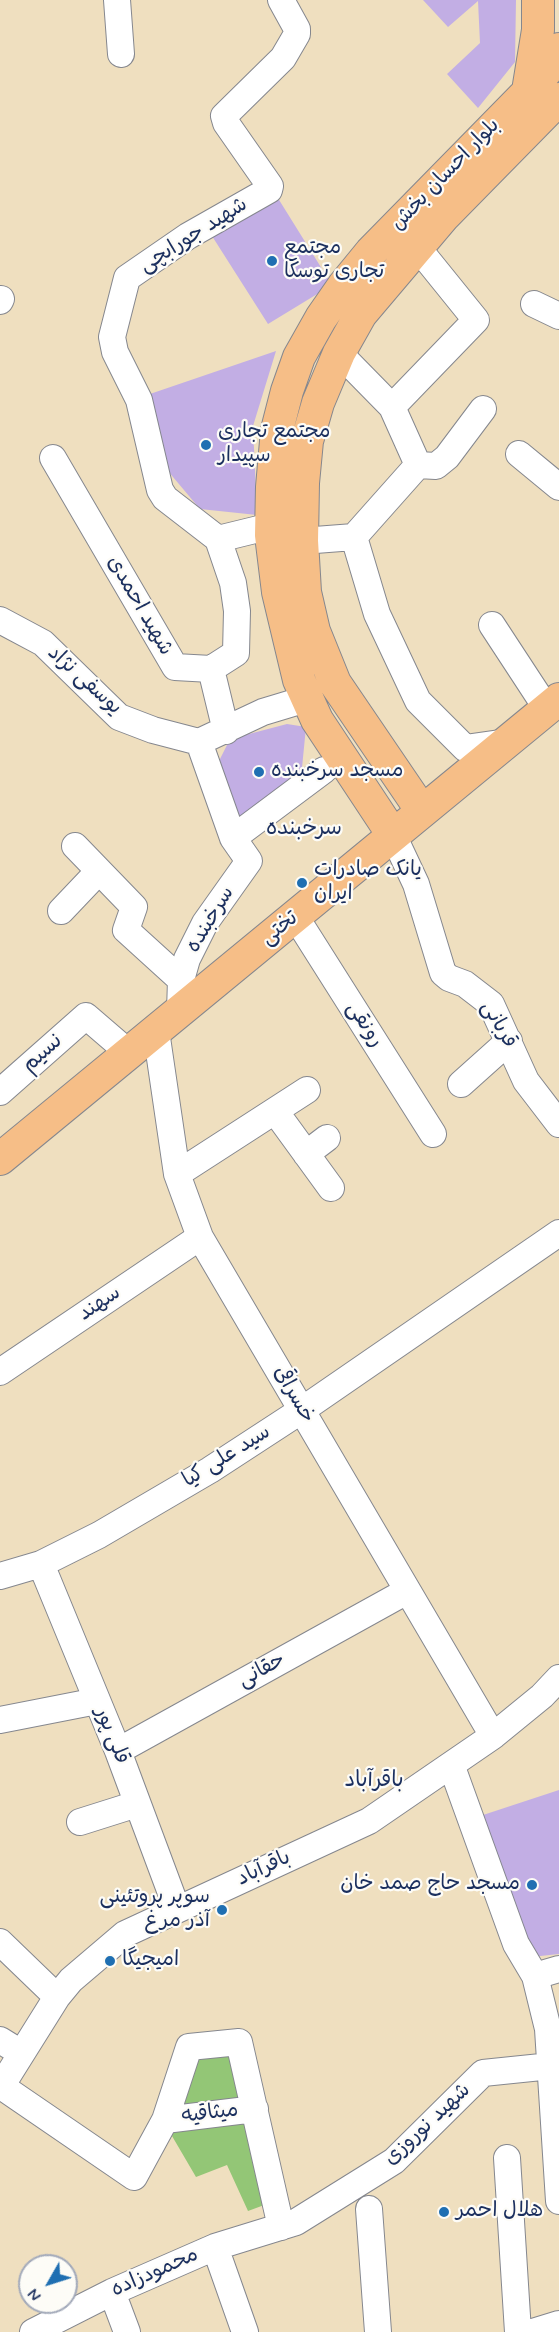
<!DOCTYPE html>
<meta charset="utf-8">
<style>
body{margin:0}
#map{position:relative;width:559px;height:2332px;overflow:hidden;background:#efdfbf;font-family:Mynerve,sans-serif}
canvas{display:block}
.north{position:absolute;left:18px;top:2254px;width:60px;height:60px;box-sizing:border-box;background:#fdfcf7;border:2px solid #a3aaba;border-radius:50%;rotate:231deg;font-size:16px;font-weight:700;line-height:24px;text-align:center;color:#1b2f5e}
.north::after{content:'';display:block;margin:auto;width:21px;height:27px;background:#1f6fb2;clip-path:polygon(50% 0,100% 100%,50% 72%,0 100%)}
</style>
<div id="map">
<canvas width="559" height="2332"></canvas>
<div class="north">N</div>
</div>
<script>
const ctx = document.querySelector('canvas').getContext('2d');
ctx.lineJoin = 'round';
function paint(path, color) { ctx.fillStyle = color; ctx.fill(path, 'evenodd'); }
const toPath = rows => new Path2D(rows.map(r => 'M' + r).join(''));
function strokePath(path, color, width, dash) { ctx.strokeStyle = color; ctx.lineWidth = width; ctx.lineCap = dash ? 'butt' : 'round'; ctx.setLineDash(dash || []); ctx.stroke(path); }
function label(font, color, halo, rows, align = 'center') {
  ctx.font = font + ' Mynerve,"Playpen Sans Arabic",sans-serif'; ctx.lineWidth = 4.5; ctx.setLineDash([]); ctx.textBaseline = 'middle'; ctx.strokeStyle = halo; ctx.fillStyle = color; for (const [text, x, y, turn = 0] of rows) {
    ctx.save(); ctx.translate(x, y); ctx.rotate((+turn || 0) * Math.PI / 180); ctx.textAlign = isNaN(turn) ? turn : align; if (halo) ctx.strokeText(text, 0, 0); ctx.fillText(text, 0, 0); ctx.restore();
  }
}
const green = toPath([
 [229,2050,267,2204,248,2211,227,2165,196,2177,172,2136,191,2056]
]);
const building = toPath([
 [423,0,516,0,515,62,478,108,447,74,480,43,478,1,448,27],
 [276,195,332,285,268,324,212,236],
 [276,351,253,426,257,515,200,509,162,464,147,395],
 [287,724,306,727,301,778,236,823,216,767,230,739],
 [559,1790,559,1954,531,1957,480,1816]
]);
const minor = toPath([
 [117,0,121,54],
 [0,301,1,299],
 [534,304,559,316],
 [339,353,392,407,418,465,354,537,377,614,418,701,465,748,507,742],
 [392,407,476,320,417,247],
 [519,454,559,487],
 [53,458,175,667,211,669,226,731],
 [418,465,436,466,447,457,483,409],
 [271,526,218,539,165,498,160,490,139,400,115,352,112,337,127,278,188,236,269,190,270,186,226,123,224,116,283,58,297,34,297,29,281,0],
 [302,541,354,537],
 [0,620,43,643,119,717,153,730,199,742,263,712,306,699],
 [492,625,547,709],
 [211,669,236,653,237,611,233,583,218,539],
 [393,835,416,884,443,973,449,978,465,984,491,1004,526,1081,559,1124],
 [233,838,324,770],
 [75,846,134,907,126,930,181,980],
 [61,911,99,871],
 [295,916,433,1134],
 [180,1011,181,980,187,959,205,923,249,861,233,838,199,742],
 [156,1031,177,1174,200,1237,493,1736],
 [461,1084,509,1041],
 [0,1092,86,1016,129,1053],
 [275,1111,331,1188],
 [306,1154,327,1138],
 [177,1174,307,1090],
 [0,1372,200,1237],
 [41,1564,118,1751,177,1909],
 [0,1576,41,1564,99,1535,210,1470,302,1410,559,1233],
 [0,1720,97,1701],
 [118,1751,407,1591],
 [452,1767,516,1944,535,1976,548,2029,559,2201],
 [80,1822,137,1804],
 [0,1942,57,1997],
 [535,1976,559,1969],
 [0,2040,21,2053],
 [1,2086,134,2177,165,2120,189,2047,239,2042,281,2227],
 [0,2088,57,1997,71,1980,125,1934,369,1821,493,1736,542,1696,559,1678],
 [165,2120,255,2109],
 [507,2158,518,2332],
 [369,2209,378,2332],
 [215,2247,245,2332],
 [112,2292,127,2332],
 [33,2332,112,2292,215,2247,296,2222,394,2161,483,2073,551,2066],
 [533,2332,559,2324]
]);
const major = toPath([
 [528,91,538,30,538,0],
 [422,811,335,683,314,631,305,592,302,541,303,483,307,441,318,403,339,353,361,314,444,216,559,99],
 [393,835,317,720,299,680,278,592,271,535,272,487,277,430,287,391,299,357,321,318,344,285,371,252,528,92,553,63,559,49],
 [0,1159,559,699]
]);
const markers = [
 [272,261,6,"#1f6fb2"],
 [206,445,6,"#1f6fb2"],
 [259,772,6,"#1f6fb2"],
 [302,883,6,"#1f6fb2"],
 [532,1885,6,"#1f6fb2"],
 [222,1910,6,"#1f6fb2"],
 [110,1961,6,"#1f6fb2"],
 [444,2212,6,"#1f6fb2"]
];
const streetNames = [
 ["بلوار احسان بخش",446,175,-46],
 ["شهید جورابچی",194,236,-32],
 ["شهید احمدی",139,606,60],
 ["یوسفی نژاد",84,681,42],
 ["سرخبنده",211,920,-59],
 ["تختی",280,929,-39],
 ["رونقی",364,1025,57],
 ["قربانی",498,1025,60],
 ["نسیم",43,1054,-42],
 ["سهند",100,1304,-34],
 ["خسراقی",293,1395,60],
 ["سید علی کیا",227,1457,-32],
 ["حقانی",262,1671,-29],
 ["قلی پور",111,1736,68],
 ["باقرآباد",264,1869,-25],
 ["میثاقیه",210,2114,-7],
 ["شهید نوروزی",428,2125,-43],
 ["محمودزاده",155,2273,-24]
];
const poiNames = [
 ["مجتمع",284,249],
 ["تجاری توسکا",284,273],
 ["مجتمع تجاری",218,433],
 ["سپیدار",218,457],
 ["مسجد سرخبنده",271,772],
 ["یانک صادرات",314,871],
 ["ایران",314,895],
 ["مسجد حاج صمد خان",520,1885,"right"],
 ["سوپر پروتئینی",210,1898,"right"],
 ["آذر مرغ",210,1922,"right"],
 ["امیجیگا",122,1961],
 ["هلال احمر",456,2212]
];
const neighbourhoodNames = [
 ["سرخبنده",304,829],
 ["باقرآباد",374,1781]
];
paint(green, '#93c676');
paint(building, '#c2aee4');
strokePath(minor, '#85878e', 28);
strokePath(major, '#85878e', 34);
strokePath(minor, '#fff', 26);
strokePath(major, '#f6be87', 32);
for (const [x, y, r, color] of markers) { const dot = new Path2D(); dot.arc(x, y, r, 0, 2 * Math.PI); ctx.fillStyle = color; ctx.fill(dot); strokePath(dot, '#fdfcf7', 2); }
label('21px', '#1b2f5e', '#fdfcf7', streetNames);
label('21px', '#1b2f5e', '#fdfcf7', poiNames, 'left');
label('22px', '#1b2f5e', '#fdfcf7', neighbourhoodNames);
</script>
